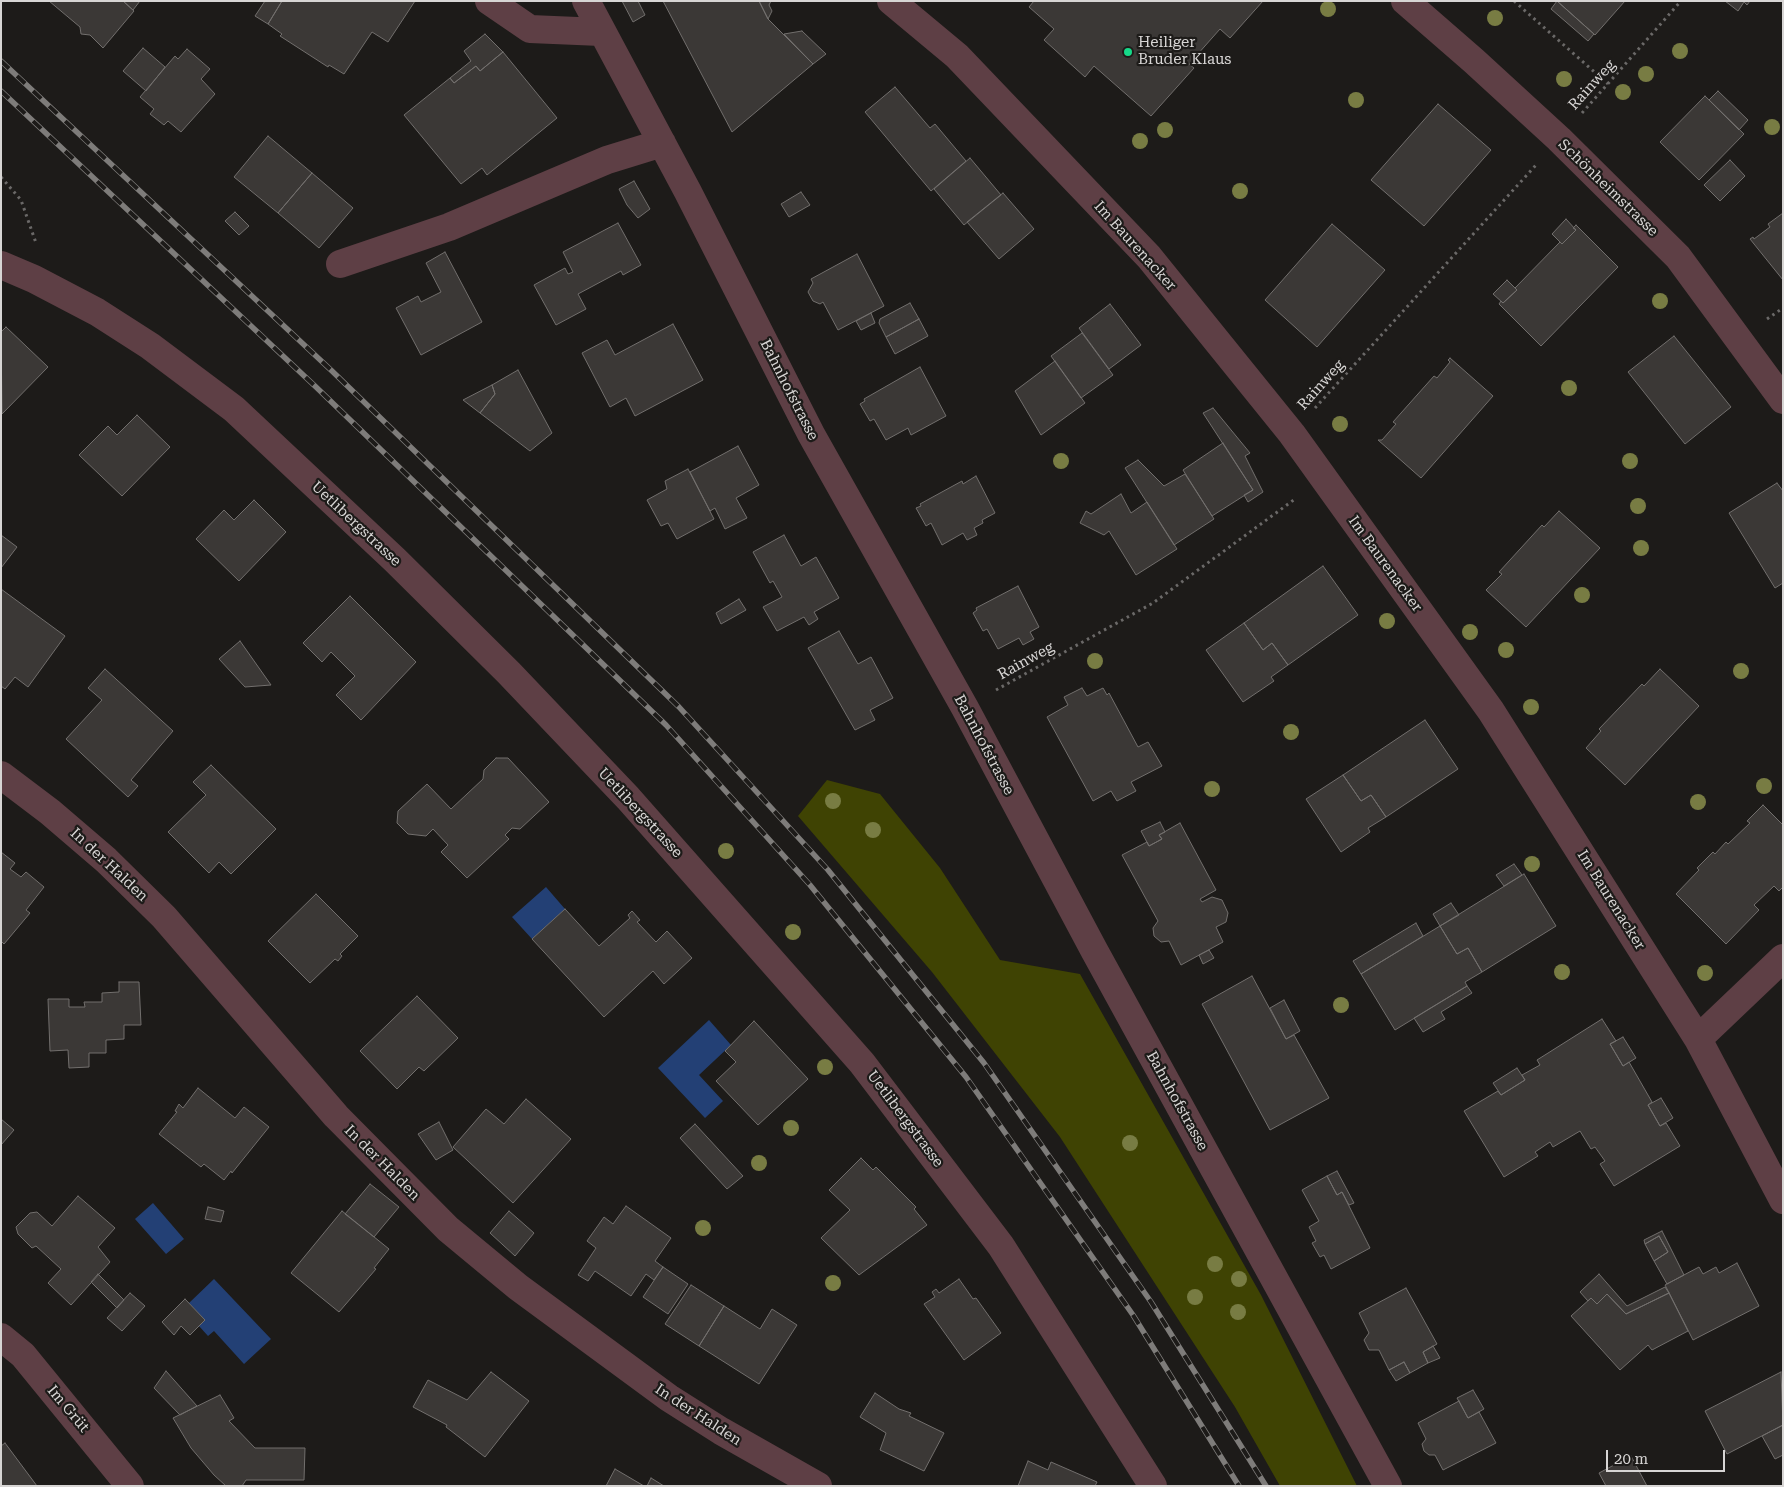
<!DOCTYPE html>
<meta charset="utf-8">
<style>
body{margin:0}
#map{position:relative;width:1784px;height:1487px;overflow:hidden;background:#1d1b19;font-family:"Roboto Serif",serif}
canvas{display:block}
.frame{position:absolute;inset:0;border:2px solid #d7d5d4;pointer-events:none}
.scale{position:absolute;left:1606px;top:1450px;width:119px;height:22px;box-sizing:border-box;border:2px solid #d7d5d4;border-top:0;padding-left:6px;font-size:15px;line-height:18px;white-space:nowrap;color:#d7d5d4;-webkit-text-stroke:4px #1d1b19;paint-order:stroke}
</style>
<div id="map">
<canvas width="1784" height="1487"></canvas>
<div class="frame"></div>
<div class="scale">20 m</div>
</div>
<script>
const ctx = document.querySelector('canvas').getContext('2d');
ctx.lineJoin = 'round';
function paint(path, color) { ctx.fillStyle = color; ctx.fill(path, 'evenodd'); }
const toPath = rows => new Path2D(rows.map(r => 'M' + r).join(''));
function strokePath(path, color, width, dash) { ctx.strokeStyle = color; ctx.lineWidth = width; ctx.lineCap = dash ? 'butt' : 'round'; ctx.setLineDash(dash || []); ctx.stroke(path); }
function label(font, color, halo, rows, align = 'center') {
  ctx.font = font + ' "Roboto Serif",serif'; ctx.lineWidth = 4.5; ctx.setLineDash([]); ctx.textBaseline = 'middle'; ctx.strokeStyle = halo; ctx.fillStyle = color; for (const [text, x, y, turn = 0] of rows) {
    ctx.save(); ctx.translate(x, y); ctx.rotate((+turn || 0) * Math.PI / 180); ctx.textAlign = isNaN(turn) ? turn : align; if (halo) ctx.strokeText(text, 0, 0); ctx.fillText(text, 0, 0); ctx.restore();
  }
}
const green = toPath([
 [827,780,880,794,940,868,1000,960,1080,974,1261,1295,1357,1486,1280,1486,1235,1407,1060,1137,932,972,798,816]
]);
const water = toPath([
 [546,887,565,909,532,939,512,917],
 [709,1020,731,1045,699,1075,723,1101,705,1118,658,1068],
 [153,1203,184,1239,166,1254,135,1219],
 [214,1279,271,1339,244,1364,214,1331,208,1336,199,1326,205,1320,189,1303]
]);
const building = toPath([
 [49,1,123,1,134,11,103,48,90,35,81,34,80,27,49,1],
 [123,1,140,1,133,10,123,1],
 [265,1,282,1,268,24,255,16,265,1],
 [282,1,415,1,388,42,372,32,344,74,329,65,328,67,280,36,282,34,268,24,282,1],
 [622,1,638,1,645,15,633,22,622,1],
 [663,1,759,1,768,19,813,64,732,132,663,1],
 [759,1,771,1,769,5,772,11,768,19,759,1],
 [1034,1,1263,1,1230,38,1220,29,1189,64,1194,68,1151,116,1094,66,1085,77,1044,40,1054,29,1029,7,1034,1],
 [1557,1,1625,1,1595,35,1557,1],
 [1557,1,1594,34,1588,41,1551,9,1557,1],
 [1725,1,1750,1,1747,5,1744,2,1738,11,1725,1],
 [802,31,826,54,813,64,784,34,802,31],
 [485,34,503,52,480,71,476,66,454,83,450,78,471,61,464,51,485,34],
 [143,48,165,67,146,91,123,71,143,48],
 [187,49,210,69,201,79,215,94,181,132,168,121,164,125,150,114,154,109,140,97,175,56,178,59,187,49],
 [503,52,557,118,487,175,482,168,461,184,404,115,450,78,454,83,476,66,480,71,503,52],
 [895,87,930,128,935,124,966,161,931,191,865,112,895,87],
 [1718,91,1748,120,1739,130,1709,100,1718,91],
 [1705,96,1744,134,1699,180,1660,142,1705,96],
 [1438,104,1491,150,1424,226,1371,180,1438,104],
 [268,136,312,173,278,213,234,177,268,136],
 [970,158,1001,195,964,225,934,189,970,158],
 [1730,160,1745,176,1720,201,1704,185,1730,160],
 [312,173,353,208,319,248,278,213,312,173],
 [634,181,650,209,638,218,627,205,619,189,634,181],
 [801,192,810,205,789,217,781,204,801,192],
 [1003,193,1034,229,999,259,967,222,1003,193],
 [235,212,249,226,239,235,225,221,235,212],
 [1783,213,1783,280,1750,239,1753,237,1754,239,1770,227,1768,224,1783,213],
 [1566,219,1576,230,1562,244,1552,234,1566,219],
 [618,223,641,265,623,275,621,271,578,294,586,309,556,325,534,285,565,268,568,274,573,272,563,252,618,223],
 [1332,224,1385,270,1317,347,1265,300,1332,224],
 [1576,225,1618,267,1541,346,1499,304,1501,301,1503,303,1517,290,1515,288,1560,242,1562,244,1576,230,1573,228,1576,225],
 [445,252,482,322,421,355,396,308,418,296,421,302,441,292,426,263,445,252],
 [857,254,884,306,838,330,823,302,820,304,813,301,808,292,813,283,811,279,857,254],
 [1507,280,1517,290,1503,303,1493,294,1507,280],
 [910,303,919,319,886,337,879,323,880,319,910,303],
 [1110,304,1141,345,1109,369,1079,328,1110,304],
 [871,313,875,323,861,330,856,321,871,313],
 [919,319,928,336,895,354,886,337,919,319],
 [673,324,703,380,635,416,626,398,610,407,582,353,607,340,615,355,673,324],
 [6,327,48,367,2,414,1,332,6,327],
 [1082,333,1113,375,1081,398,1051,356,1082,333],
 [1674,336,1731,407,1685,444,1628,372,1674,336],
 [1450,358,1493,396,1421,478,1378,440,1382,440,1396,424,1393,422,1434,376,1437,378,1450,362,1448,360,1450,358],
 [1055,361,1085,403,1041,435,1015,391,1055,361],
 [920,367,946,416,911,435,908,428,886,440,874,419,870,421,860,404,865,401,864,399,920,367],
 [518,370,552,433,530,451,480,413,495,394,492,385,518,370],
 [492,385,495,394,480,413,463,400,492,385],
 [1213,408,1250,453,1245,456,1263,492,1248,502,1244,495,1253,490,1203,413,1213,408],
 [137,415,170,447,122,496,79,455,108,426,117,435,137,415],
 [1223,443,1253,490,1212,516,1183,470,1223,443],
 [738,446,759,485,736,498,747,518,725,529,715,508,710,511,690,472,738,446],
 [1138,460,1164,486,1185,474,1214,519,1174,545,1125,468,1138,460],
 [688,469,714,519,677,539,668,523,661,526,647,500,667,489,665,481,688,469],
 [976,476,995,513,982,520,983,523,974,528,977,535,967,540,963,533,942,545,931,523,926,526,916,508,921,506,920,504,962,481,963,484,976,476],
 [1777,483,1783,491,1783,583,1775,588,1729,513,1777,483],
 [1121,494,1131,513,1147,502,1177,549,1136,575,1109,531,1104,535,1080,523,1086,511,1091,514,1121,494],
 [254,500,286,532,239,581,196,539,224,510,234,520,254,500],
 [1559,511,1600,548,1526,627,1486,590,1502,574,1499,572,1542,525,1544,527,1559,511],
 [1,535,17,547,1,568,1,535],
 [784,535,801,566,816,557,839,598,814,612,818,619,809,625,804,617,777,631,763,607,782,597,773,581,770,583,753,552,784,535],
 [1323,566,1358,615,1288,665,1272,643,1263,650,1244,623,1323,566],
 [1018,586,1039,627,1030,632,1034,639,1023,645,1019,638,998,649,987,629,983,631,973,613,977,610,976,608,1018,586],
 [1,589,65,636,28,687,15,677,5,689,1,686,1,589],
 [350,596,416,662,361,720,336,695,355,676,331,652,322,662,303,643,350,596],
 [739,599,746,610,721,624,716,613,739,599],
 [1244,623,1263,650,1272,643,1288,665,1271,677,1274,681,1243,702,1206,650,1244,623],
 [839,631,858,664,871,657,893,698,870,710,875,720,855,730,808,648,839,631],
 [240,641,271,685,245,687,219,659,240,641],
 [105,669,173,731,131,780,138,786,128,797,66,739,102,700,88,688,105,669],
 [1660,669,1699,706,1625,785,1586,748,1601,731,1599,729,1642,684,1644,686,1660,669],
 [1082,688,1087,696,1103,688,1107,695,1109,693,1138,747,1148,742,1162,766,1131,782,1136,791,1117,801,1111,791,1093,801,1047,717,1068,705,1064,697,1082,688],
 [1425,720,1458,769,1386,817,1371,795,1361,801,1343,775,1425,720],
 [496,758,508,758,549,802,520,829,512,828,505,835,509,839,467,878,441,852,448,845,433,829,426,836,408,834,397,823,398,811,427,784,451,809,483,779,484,770,496,758],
 [211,765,276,829,231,874,219,862,209,873,168,832,206,795,193,782,211,765],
 [1343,775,1361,801,1371,795,1386,817,1368,828,1370,832,1341,852,1306,799,1343,775],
 [1763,805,1783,825,1783,887,1779,891,1774,886,1754,905,1759,910,1726,944,1676,894,1699,870,1697,868,1713,852,1715,854,1726,842,1728,844,1750,823,1747,821,1763,805],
 [1160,822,1165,832,1159,835,1162,839,1149,846,1141,831,1160,822],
 [1180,823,1216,890,1200,899,1202,902,1212,897,1222,900,1228,913,1226,922,1216,927,1223,942,1181,965,1169,941,1161,942,1154,936,1153,928,1158,921,1122,855,1147,842,1149,846,1162,839,1159,835,1180,823],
 [1,852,15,863,10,869,21,877,26,872,44,887,26,910,30,913,4,944,1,941,1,852],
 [1514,864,1522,875,1504,886,1496,875,1514,864],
 [1524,874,1556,926,1482,972,1468,948,1457,954,1440,926,1524,874],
 [316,894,358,936,340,954,342,956,338,961,335,959,310,983,268,941,316,894],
 [1451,903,1459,915,1440,926,1433,914,1451,903],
 [565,909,599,946,630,918,628,915,632,911,640,920,637,922,656,942,667,931,692,958,664,984,653,971,604,1017,532,939,565,909],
 [1416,923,1423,936,1361,974,1353,961,1416,923],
 [1440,926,1457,954,1468,948,1482,972,1465,982,1467,986,1395,1030,1361,974,1440,926],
 [1209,950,1214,958,1203,964,1199,955,1209,950],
 [1252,976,1286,1039,1294,1035,1329,1098,1270,1130,1202,1004,1252,976],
 [119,982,139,982,141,1025,124,1025,124,1039,106,1040,106,1053,89,1053,89,1067,69,1068,68,1050,50,1051,48,999,69,999,69,1007,85,1007,84,1002,102,1002,102,993,119,992,119,982],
 [1467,986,1472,993,1441,1012,1445,1019,1423,1032,1414,1018,1467,986],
 [417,996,458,1038,424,1071,419,1067,397,1089,360,1051,417,996],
 [1284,1000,1300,1031,1286,1039,1270,1008,1284,1000],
 [1602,1019,1616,1041,1610,1044,1623,1066,1629,1062,1652,1102,1648,1105,1660,1126,1666,1123,1680,1146,1614,1186,1600,1164,1605,1161,1595,1147,1591,1149,1580,1131,1553,1147,1550,1142,1535,1152,1538,1156,1504,1177,1464,1111,1498,1091,1501,1095,1525,1080,1522,1075,1540,1065,1537,1060,1602,1019],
 [754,1021,808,1079,758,1125,716,1081,736,1062,725,1051,754,1021],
 [1623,1037,1636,1058,1623,1066,1610,1044,1623,1037],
 [1517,1068,1525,1080,1501,1095,1493,1083,1517,1068],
 [198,1088,235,1118,244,1107,269,1127,232,1173,231,1171,224,1180,204,1164,201,1167,159,1134,177,1112,175,1111,179,1104,183,1108,198,1088],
 [1661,1098,1673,1118,1660,1126,1648,1105,1661,1098],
 [526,1099,571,1139,513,1203,453,1147,486,1109,504,1124,526,1099],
 [1,1119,14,1130,1,1145,1,1119],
 [439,1122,453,1150,436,1160,418,1134,439,1122],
 [695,1124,743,1176,727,1189,680,1138,695,1124],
 [861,1158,873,1170,876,1167,916,1207,914,1209,927,1225,859,1275,821,1238,850,1210,829,1190,861,1158],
 [1337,1171,1354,1203,1349,1205,1342,1192,1337,1195,1327,1176,1337,1171],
 [1327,1176,1337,1195,1342,1192,1370,1248,1331,1269,1324,1255,1320,1257,1312,1243,1316,1241,1309,1227,1319,1221,1302,1190,1327,1176],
 [370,1184,399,1207,374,1237,345,1214,370,1184],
 [78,1196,115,1228,98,1247,110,1262,71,1305,48,1283,61,1269,36,1246,32,1248,18,1234,16,1227,30,1213,37,1212,52,1226,78,1196],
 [626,1206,671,1238,655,1261,663,1267,654,1280,646,1274,631,1296,595,1271,588,1281,578,1275,596,1248,587,1241,604,1217,613,1224,626,1206],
 [208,1207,224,1211,221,1222,205,1219,208,1207],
 [342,1211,389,1249,374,1268,376,1269,339,1312,291,1273,342,1211],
 [509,1211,534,1233,515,1256,490,1233,509,1211],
 [1662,1231,1684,1275,1667,1284,1654,1261,1668,1252,1659,1236,1645,1244,1644,1240,1662,1231],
 [1659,1236,1668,1252,1654,1261,1645,1244,1659,1236],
 [1737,1263,1759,1306,1693,1340,1665,1285,1699,1267,1703,1274,1716,1267,1719,1273,1737,1263],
 [663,1267,688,1284,668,1314,643,1297,663,1267],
 [98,1274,124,1300,117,1308,91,1282,98,1274],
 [1599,1274,1627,1306,1665,1287,1669,1293,1626,1314,1607,1294,1597,1304,1591,1298,1588,1301,1580,1292,1599,1274],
 [959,1279,973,1299,976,1298,1001,1333,964,1360,924,1304,935,1297,932,1292,936,1289,939,1293,959,1279],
 [691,1285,724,1306,699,1346,665,1324,691,1285],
 [1406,1288,1437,1344,1423,1352,1428,1363,1410,1373,1404,1362,1389,1370,1379,1350,1369,1350,1364,1340,1369,1333,1359,1313,1406,1288],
 [130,1293,145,1306,122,1331,107,1318,130,1293],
 [1669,1293,1688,1331,1652,1350,1648,1345,1620,1370,1571,1316,1591,1298,1597,1304,1607,1294,1626,1314,1669,1293],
 [185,1299,205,1320,190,1335,181,1326,174,1335,162,1322,185,1299],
 [724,1306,760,1329,772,1309,797,1325,759,1384,699,1346,724,1306],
 [1433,1346,1440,1358,1428,1363,1423,1352,1433,1346],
 [1404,1362,1410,1373,1396,1381,1389,1370,1404,1362],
 [166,1371,197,1406,180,1415,154,1388,166,1371],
 [491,1372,529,1401,485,1457,446,1427,447,1425,413,1407,428,1380,467,1400,491,1372],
 [1781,1372,1783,1425,1727,1454,1705,1411,1781,1372],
 [1473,1390,1484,1409,1468,1418,1457,1398,1473,1390],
 [875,1393,899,1409,911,1413,909,1416,944,1433,924,1471,880,1450,886,1433,860,1417,875,1393],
 [220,1395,234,1418,229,1421,255,1448,305,1448,304,1480,246,1480,242,1486,226,1486,214,1475,191,1448,173,1418,220,1395],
 [1459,1401,1468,1418,1479,1412,1496,1443,1443,1470,1435,1455,1429,1455,1424,1451,1422,1444,1426,1439,1418,1423,1459,1401],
 [1783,1425,1783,1455,1775,1459,1762,1436,1783,1425],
 [5,1443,37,1486,1,1486,1,1446,5,1443],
 [1631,1456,1647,1486,1606,1486,1599,1473,1631,1456],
 [1028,1461,1048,1470,1051,1462,1097,1482,1095,1486,1018,1486,1028,1461],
 [615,1469,644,1486,606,1486,615,1469],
 [651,1478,664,1486,647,1486,651,1478]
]);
const path = toPath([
 [1514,1,1608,84],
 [1582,113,1681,1],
 [1,177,21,200,36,243],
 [1767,319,1783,308],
 [1315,408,1536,165],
 [996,690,1153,603,1295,499]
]);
const minor = toPath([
 [489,1,530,29,601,32],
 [586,1,688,192,811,434,965,708,1094,950,1388,1486],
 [891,1,957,56,1149,257,1292,434,1491,711,1698,1039,1783,1200],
 [1405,1,1474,61,1559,139,1678,257,1783,400],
 [340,264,449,227,607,160,662,143],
 [1,265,34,279,97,312,150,346,234,409,395,560,509,673,628,798,862,1063,1001,1246,1153,1486],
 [1,775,50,812,106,860,164,917,336,1116,448,1229,518,1287,669,1398,721,1431,818,1486],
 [1698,1039,1783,958],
 [1,1337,23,1355,130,1486]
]);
const rail = toPath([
 [1,61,332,371,679,707,828,870,984,1063,1151,1302,1266,1486],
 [1,91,316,387,666,725,810,885,966,1077,1133,1315,1239,1486]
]);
const trees = [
 [1328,9],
 [1495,18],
 [1680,51],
 [1646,74],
 [1564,79],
 [1623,92],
 [1356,100],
 [1772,127],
 [1165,130],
 [1140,141],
 [1240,191],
 [1660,301],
 [1569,388],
 [1340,424],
 [1061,461],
 [1630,461],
 [1638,506],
 [1641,548],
 [1582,595],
 [1387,621],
 [1470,632],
 [1506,650],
 [1095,661],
 [1741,671],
 [1531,707],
 [1291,732],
 [1764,786],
 [1212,789],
 [833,801],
 [1698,802],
 [873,830],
 [726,851],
 [1532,864],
 [793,932],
 [1562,972],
 [1705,973],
 [1341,1005],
 [825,1067],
 [791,1128],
 [1130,1143],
 [759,1163],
 [703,1228],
 [1215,1264],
 [1239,1279],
 [833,1283],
 [1195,1297],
 [1238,1312]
];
const markers = [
 [1128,52,5,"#16d989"]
];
const poiNames = [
 ["Heiliger",1138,43],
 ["Bruder Klaus",1138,60]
];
const streetNames = [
 ["Rainweg",1592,85,-48],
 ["Schönheimstrasse",1608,188,44],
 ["Im Baurenacker",1135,246,48],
 ["Rainweg",1321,385,-48],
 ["Bahnhofstrasse",789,390,63],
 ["Uetlibergstrasse",356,524,43],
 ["Im Baurenacker",1385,564,54],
 ["Rainweg",1026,661,-29],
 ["Bahnhofstrasse",984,745,62],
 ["Uetlibergstrasse",640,813,47],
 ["In der Halden",109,865,43],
 ["Im Baurenacker",1611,900,58],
 ["Bahnhofstrasse",1177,1101,61],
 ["Uetlibergstrasse",905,1119,53],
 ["In der Halden",382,1163,45],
 ["Im Grüt",68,1409,50],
 ["In der Halden",698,1415,33]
];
paint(green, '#3f4303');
paint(water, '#234075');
paint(building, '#3b3836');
strokePath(building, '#726f6d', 1);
strokePath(path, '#6b6968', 3, [2.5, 4]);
strokePath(minor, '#5e3f45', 28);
strokePath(rail, '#7e7c7a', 5.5);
strokePath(rail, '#1d1b19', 4, [11]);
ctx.fillStyle = '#787c43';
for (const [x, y] of trees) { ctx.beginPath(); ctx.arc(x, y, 8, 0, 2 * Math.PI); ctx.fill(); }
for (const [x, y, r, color] of markers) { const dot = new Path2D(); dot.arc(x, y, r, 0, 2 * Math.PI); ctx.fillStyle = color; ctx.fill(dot); strokePath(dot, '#1d1b19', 2); }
label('15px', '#d7d5d4', '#1d1b19', poiNames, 'left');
label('15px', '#d7d5d4', '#1d1b19', streetNames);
</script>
